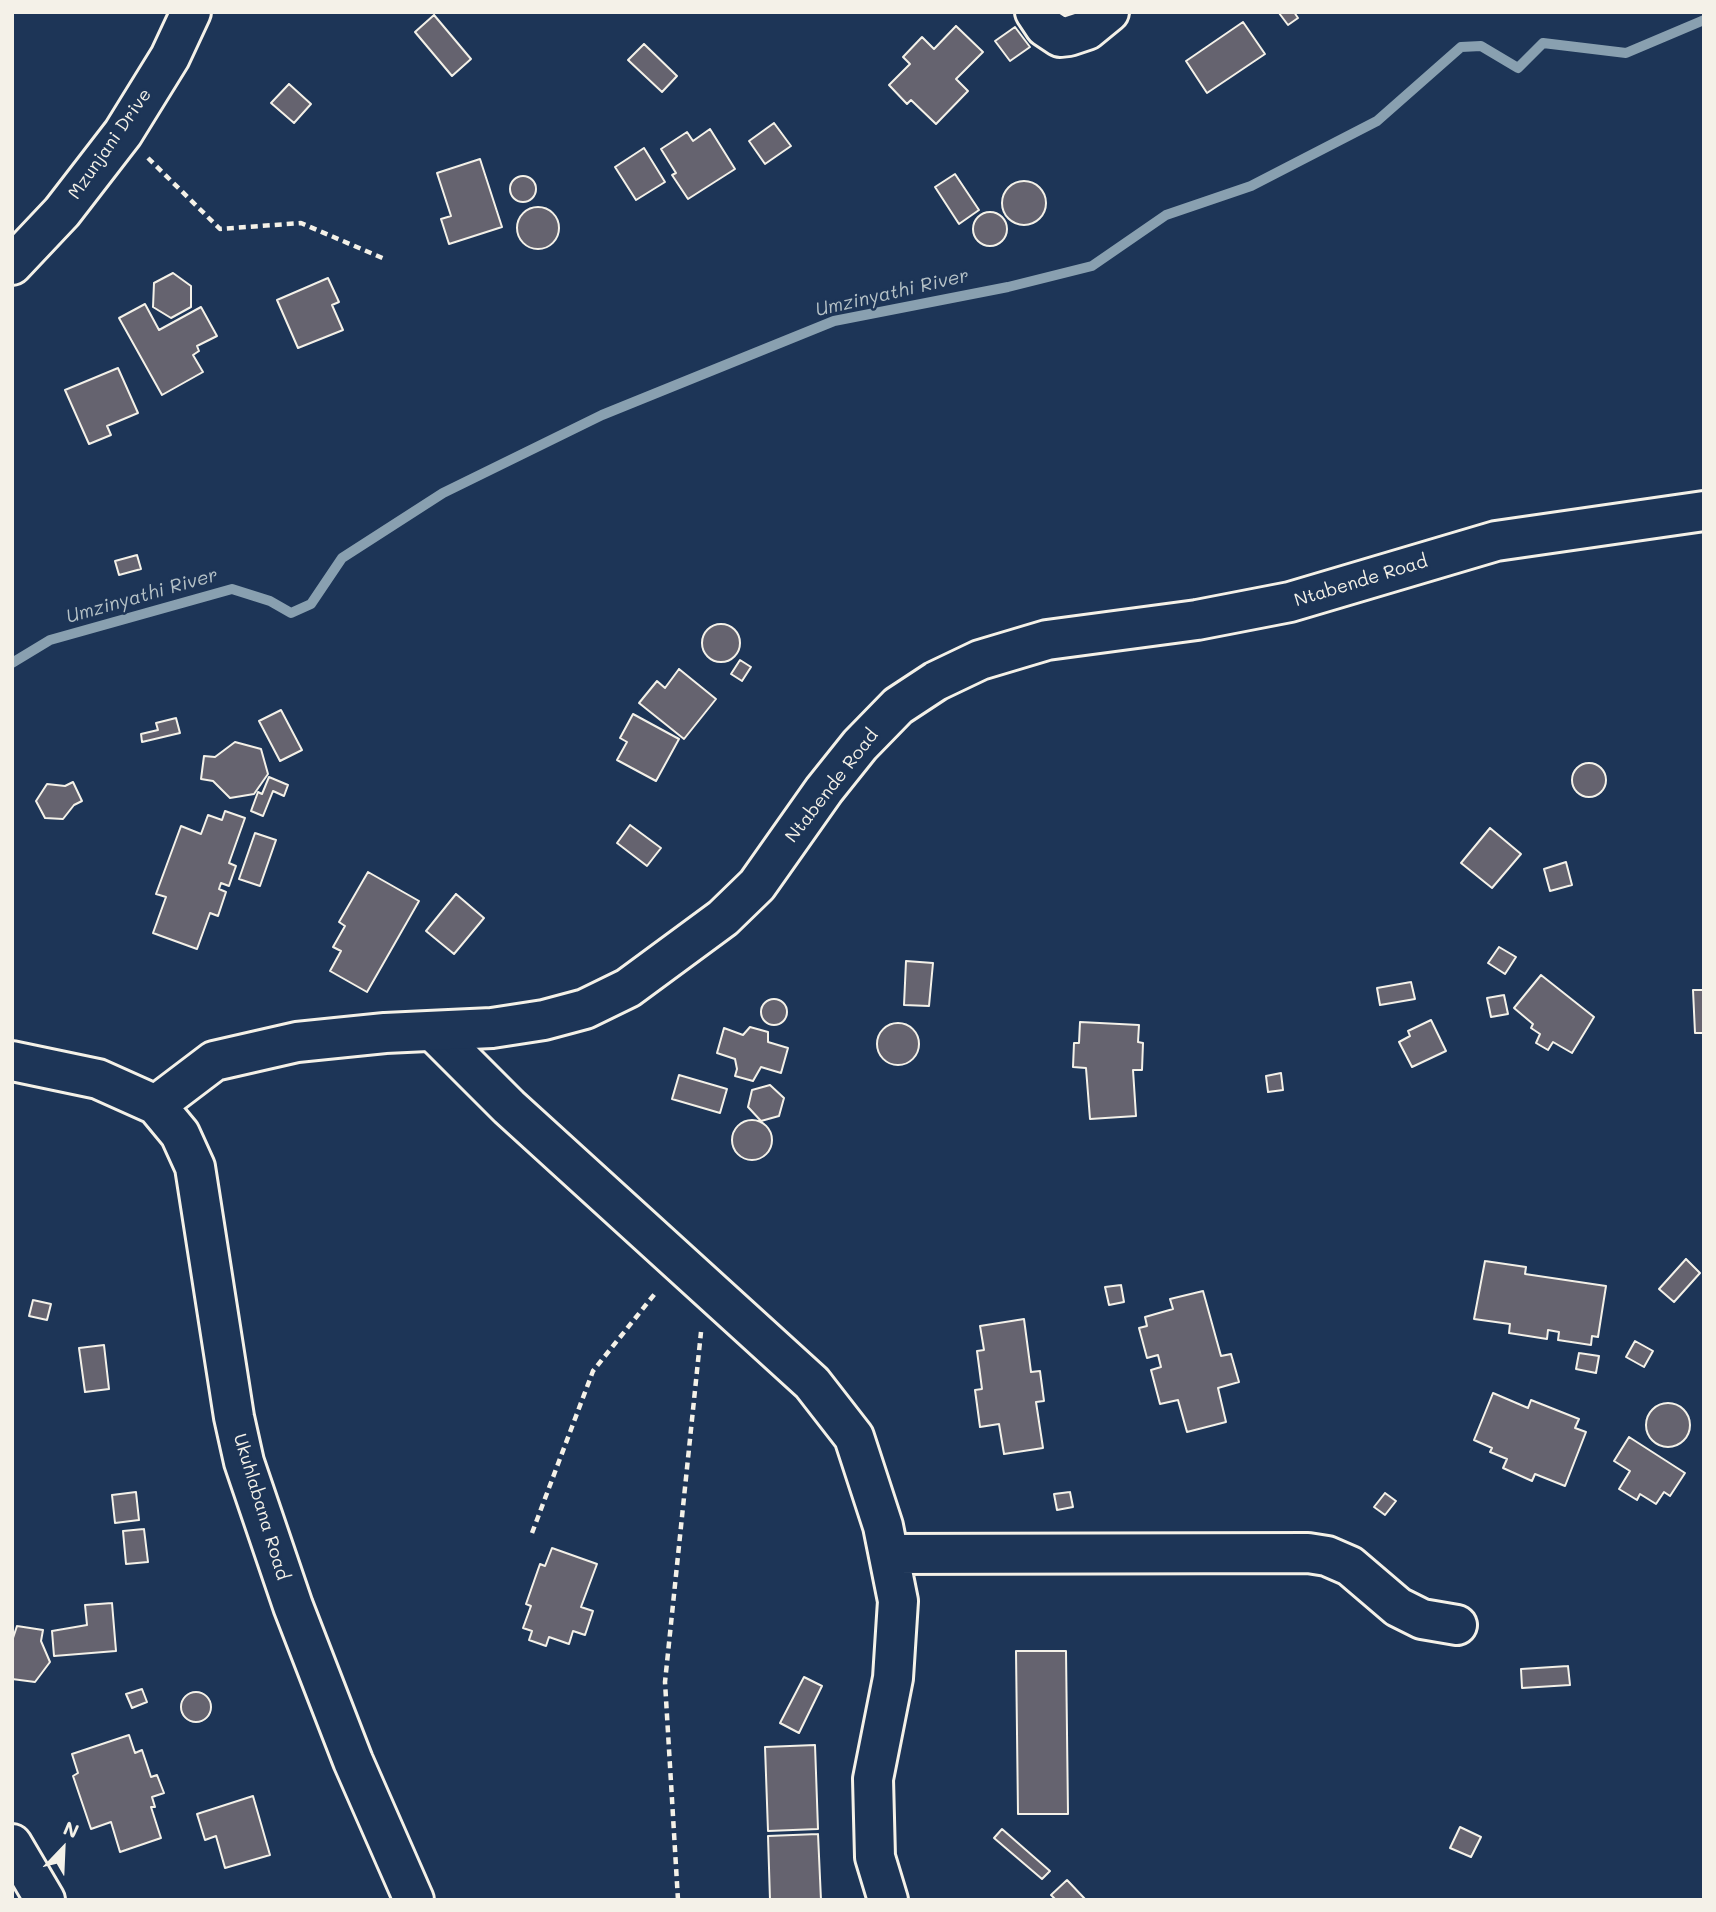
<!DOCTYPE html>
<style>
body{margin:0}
#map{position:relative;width:1716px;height:1912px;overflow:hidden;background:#1d3557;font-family:Mali,sans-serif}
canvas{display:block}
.frame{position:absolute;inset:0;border:14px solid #f4f1e8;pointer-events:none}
.north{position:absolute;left:28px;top:1814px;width:70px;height:70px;-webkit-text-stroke:5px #1d3557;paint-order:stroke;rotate:23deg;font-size:19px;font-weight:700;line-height:28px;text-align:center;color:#f4f1e8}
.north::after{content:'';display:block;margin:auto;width:24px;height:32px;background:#f4f1e8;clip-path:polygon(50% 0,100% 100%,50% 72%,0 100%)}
</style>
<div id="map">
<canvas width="1716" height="1912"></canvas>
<div class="frame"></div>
<div class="north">N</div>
</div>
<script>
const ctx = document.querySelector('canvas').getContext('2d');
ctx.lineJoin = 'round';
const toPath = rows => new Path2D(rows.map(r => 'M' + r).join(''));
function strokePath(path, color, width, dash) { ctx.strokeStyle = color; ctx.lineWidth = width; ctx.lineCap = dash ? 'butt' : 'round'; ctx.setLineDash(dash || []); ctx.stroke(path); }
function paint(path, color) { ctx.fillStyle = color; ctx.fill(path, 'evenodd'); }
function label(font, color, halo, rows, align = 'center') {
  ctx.font = font + ' Mali,sans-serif'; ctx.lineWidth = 5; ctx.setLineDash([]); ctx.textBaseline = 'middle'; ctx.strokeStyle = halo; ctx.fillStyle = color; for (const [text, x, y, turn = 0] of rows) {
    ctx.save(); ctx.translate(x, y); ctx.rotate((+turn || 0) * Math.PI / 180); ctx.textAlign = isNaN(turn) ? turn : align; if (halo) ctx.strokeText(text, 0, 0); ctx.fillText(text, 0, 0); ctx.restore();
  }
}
const stream = toPath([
 [12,663,50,640,232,589,270,601,291,613,311,604,342,558,443,493,602,415,834,321,1008,287,1092,266,1166,215,1251,186,1377,121,1461,47,1481,46,1518,68,1543,43,1626,53,1704,20]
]);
const building = toPath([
 [1281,12,1294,12,1298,18,1288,25,1279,13,1281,12],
 [434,15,471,59,452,76,415,32,434,15],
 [1243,22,1265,54,1207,93,1186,61,1243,22],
 [956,26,983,52,956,79,968,91,936,124,911,100,907,104,889,85,910,64,903,57,922,37,934,49,956,26],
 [1015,27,1030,47,1010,61,995,41,1015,27],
 [644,44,677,76,662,92,628,60,644,44],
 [289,84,311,104,294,123,271,103,289,84],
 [774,123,791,146,765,164,749,141,774,123],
 [710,129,735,169,688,199,672,175,676,173,661,149,687,132,693,141,710,129],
 [644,148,665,182,636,200,615,167,644,148],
 [480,159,502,227,449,244,441,219,451,216,437,173,480,159],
 [955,174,979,210,959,224,935,187,955,174],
 '510 189a13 13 0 1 1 26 0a13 13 0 1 1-26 0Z',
 '1002 203a22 22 0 1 1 44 0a22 22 0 1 1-44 0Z',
 '517 228a21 21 0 1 1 42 0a21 21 0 1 1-42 0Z',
 '973 229a17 17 0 1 1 34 0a17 17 0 1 1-34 0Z',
 [173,273,191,286,191,307,171,318,153,307,154,283,173,273],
 [328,278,339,302,332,305,343,330,298,348,277,300,328,278],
 [145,304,159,330,201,307,217,336,197,346,199,351,193,355,203,372,162,395,119,318,145,304],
 [118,368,138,413,107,426,111,435,89,444,65,390,118,368],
 [137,555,141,569,119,575,115,561,137,555],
 '702 643a19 19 0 1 1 38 0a19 19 0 1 1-38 0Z',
 [740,660,751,667,742,681,731,674,740,660],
 [679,669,716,699,684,739,639,703,657,681,665,688,679,669],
 [281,710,302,750,280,761,259,721,281,710],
 [633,714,679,739,656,781,617,760,627,742,620,738,633,714],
 [176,718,180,733,142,742,141,734,158,730,156,723,176,718],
 [235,742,261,749,268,774,254,794,230,798,213,781,201,779,204,756,215,757,235,742],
 '1572 780a17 17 0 1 1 34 0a17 17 0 1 1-34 0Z',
 [269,777,288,785,284,796,273,791,263,816,251,811,258,792,262,794,269,777],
 [73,782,82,801,74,805,63,819,45,818,36,801,47,784,65,786,73,782],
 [225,811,245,818,229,863,236,866,229,886,221,883,219,889,226,892,218,916,210,913,197,949,153,933,166,897,156,894,181,826,201,834,208,815,222,820,225,811],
 [630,825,661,848,647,866,617,843,630,825],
 [1490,828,1521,854,1492,888,1461,863,1490,828],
 [255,833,276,840,260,886,239,879,255,833],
 [1566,862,1572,885,1550,891,1544,869,1566,862],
 [368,872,419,901,367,992,330,971,341,951,333,947,345,926,339,922,368,872],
 [456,894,484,918,454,954,426,931,456,894],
 [1499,947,1516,957,1505,974,1488,963,1499,947],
 [906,961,933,963,929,1006,904,1005,906,961],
 [1541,975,1594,1017,1572,1053,1553,1042,1548,1050,1536,1043,1540,1034,1531,1028,1533,1024,1514,1008,1541,975],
 [1411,982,1415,999,1380,1005,1377,988,1411,982],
 [1693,990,1704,990,1704,1033,1695,1033,1693,990],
 [1504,995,1508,1014,1491,1017,1487,998,1504,995],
 '761 1012a13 13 0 1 1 26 0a13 13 0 1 1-26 0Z',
 [1431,1020,1446,1051,1412,1067,1399,1042,1410,1036,1408,1031,1431,1020],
 [1080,1022,1139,1025,1138,1042,1143,1043,1142,1070,1133,1070,1136,1116,1090,1119,1086,1068,1073,1067,1074,1043,1079,1043,1080,1022],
 '877 1044a21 21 0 1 1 42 0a21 21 0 1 1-42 0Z',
 [750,1027,768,1032,768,1042,788,1048,781,1073,761,1067,753,1081,735,1076,737,1069,735,1059,717,1053,724,1028,743,1035,750,1027],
 [1281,1073,1283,1090,1268,1092,1266,1076,1281,1073],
 [679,1075,727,1089,720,1113,672,1099,679,1075],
 [770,1085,784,1098,779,1116,761,1121,748,1107,752,1090,770,1085],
 '732 1140a20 20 0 1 1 40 0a20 20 0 1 1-40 0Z',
 [1686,1259,1700,1273,1674,1302,1659,1289,1686,1259],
 [1485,1261,1526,1267,1525,1274,1606,1286,1598,1337,1592,1336,1591,1345,1558,1340,1559,1332,1548,1330,1547,1339,1509,1333,1510,1324,1474,1319,1485,1261],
 [1121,1285,1124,1302,1109,1305,1105,1287,1121,1285],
 [1203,1291,1221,1356,1231,1354,1239,1382,1218,1388,1226,1422,1187,1432,1178,1400,1160,1404,1151,1370,1161,1367,1158,1355,1147,1358,1139,1328,1147,1326,1145,1317,1173,1309,1170,1299,1203,1291],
 [33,1300,51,1304,47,1320,29,1316,33,1300],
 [1024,1319,1031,1372,1040,1371,1044,1401,1036,1402,1043,1448,1004,1454,999,1424,980,1427,975,1390,982,1389,977,1351,984,1350,980,1326,1024,1319],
 [1635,1341,1653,1351,1644,1367,1626,1357,1635,1341],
 [104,1345,109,1389,85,1392,79,1348,104,1345],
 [1579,1353,1599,1356,1596,1373,1576,1369,1579,1353],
 [1493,1393,1528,1408,1531,1400,1579,1419,1575,1428,1586,1432,1565,1486,1535,1474,1532,1481,1503,1468,1507,1459,1490,1452,1492,1448,1474,1440,1493,1393],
 '1646 1425a22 22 0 1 1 44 0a22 22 0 1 1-44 0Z',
 [1629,1437,1685,1473,1670,1496,1664,1492,1656,1504,1640,1494,1637,1500,1619,1489,1630,1471,1614,1461,1629,1437],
 [136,1492,139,1520,115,1523,112,1495,136,1492],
 [1070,1492,1073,1507,1057,1510,1054,1494,1070,1492],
 [1385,1493,1396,1501,1385,1515,1374,1507,1385,1493],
 [144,1529,148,1562,126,1564,123,1531,144,1529],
 [552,1548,597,1564,581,1607,593,1611,585,1635,573,1631,569,1644,549,1637,546,1646,529,1640,532,1631,523,1628,531,1606,526,1604,540,1564,545,1566,552,1548],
 [112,1603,116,1651,54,1656,52,1631,87,1625,85,1605,112,1603],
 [17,1626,43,1630,41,1641,50,1662,35,1682,12,1679,12,1641,17,1626],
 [1016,1651,1066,1651,1068,1814,1018,1814,1016,1651],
 [1568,1666,1570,1685,1522,1688,1521,1669,1568,1666],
 [804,1677,822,1686,799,1733,780,1723,804,1677],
 [142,1689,147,1702,132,1708,126,1694,142,1689],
 '181 1707a15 15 0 1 1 30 0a15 15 0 1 1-30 0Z',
 [129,1735,135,1753,142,1750,151,1777,157,1775,164,1793,152,1797,155,1807,151,1807,161,1838,120,1852,111,1822,91,1829,73,1776,78,1773,72,1754,129,1735],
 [815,1745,818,1829,768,1831,765,1747,815,1745],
 [253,1796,270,1855,225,1868,216,1836,205,1840,197,1814,253,1796],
 [1460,1827,1481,1837,1471,1857,1450,1848,1460,1827],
 [1002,1829,1050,1871,1042,1879,994,1838,1002,1829],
 [818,1834,821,1900,770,1900,768,1836,818,1834],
 [1067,1880,1085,1899,1084,1900,1056,1900,1051,1895,1067,1880]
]);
const path = toPath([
 [148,158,220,229,301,223,387,260],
 [532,1533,593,1371,657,1291],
 [678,1900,665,1682,701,1332]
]);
const minor = toPath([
 [1035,12,1045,27,1060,37,1069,36,1087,30,1109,12],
 [433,1031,509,1107,812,1383,854,1437,883,1526,898,1601,893,1678,873,1779,875,1857,888,1900],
 [889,1554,1308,1553,1327,1556,1350,1566,1398,1607,1422,1619,1457,1625],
 [12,1844,45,1900]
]);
const tertiary = toPath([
 [12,1061,98,1079,156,1105,180,1134,195,1167,234,1417,244,1462,293,1606,353,1761,414,1900],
 [156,1105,214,1061,297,1042,385,1033,492,1028,544,1020,585,1009,628,988,723,918,757,885,824,790,860,745,898,706,936,681,980,660,1047,640,1197,620,1290,602,1496,541,1704,511]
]);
const secondary = toPath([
 [12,265,62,212,123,133,170,57,191,12]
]);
const streetNames = [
 ["Mzunjani Drive",110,144,-55],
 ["Ntabende Road",1361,581,-17],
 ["Ntabende Road",832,786,-52],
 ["Ukuhlabana Road",261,1507,73]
];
const waterNames = [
 ["Umzinyathi River",892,293,-13],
 ["Umzinyathi River",142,596,-16]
];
strokePath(stream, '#89a0b0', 10);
paint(building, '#65636f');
strokePath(building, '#f4f1e8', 2);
strokePath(minor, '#f4f1e8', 44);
strokePath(tertiary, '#f4f1e8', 44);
strokePath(secondary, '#f4f1e8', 44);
strokePath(path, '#f4f1e8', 4.5, [7, 5]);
strokePath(minor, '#1d3557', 38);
strokePath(tertiary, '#1d3557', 38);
strokePath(secondary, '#1d3557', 38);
label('18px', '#f4f1e8', '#1d3557', streetNames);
label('italic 19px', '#b6c2c7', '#1d3557', waterNames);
</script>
